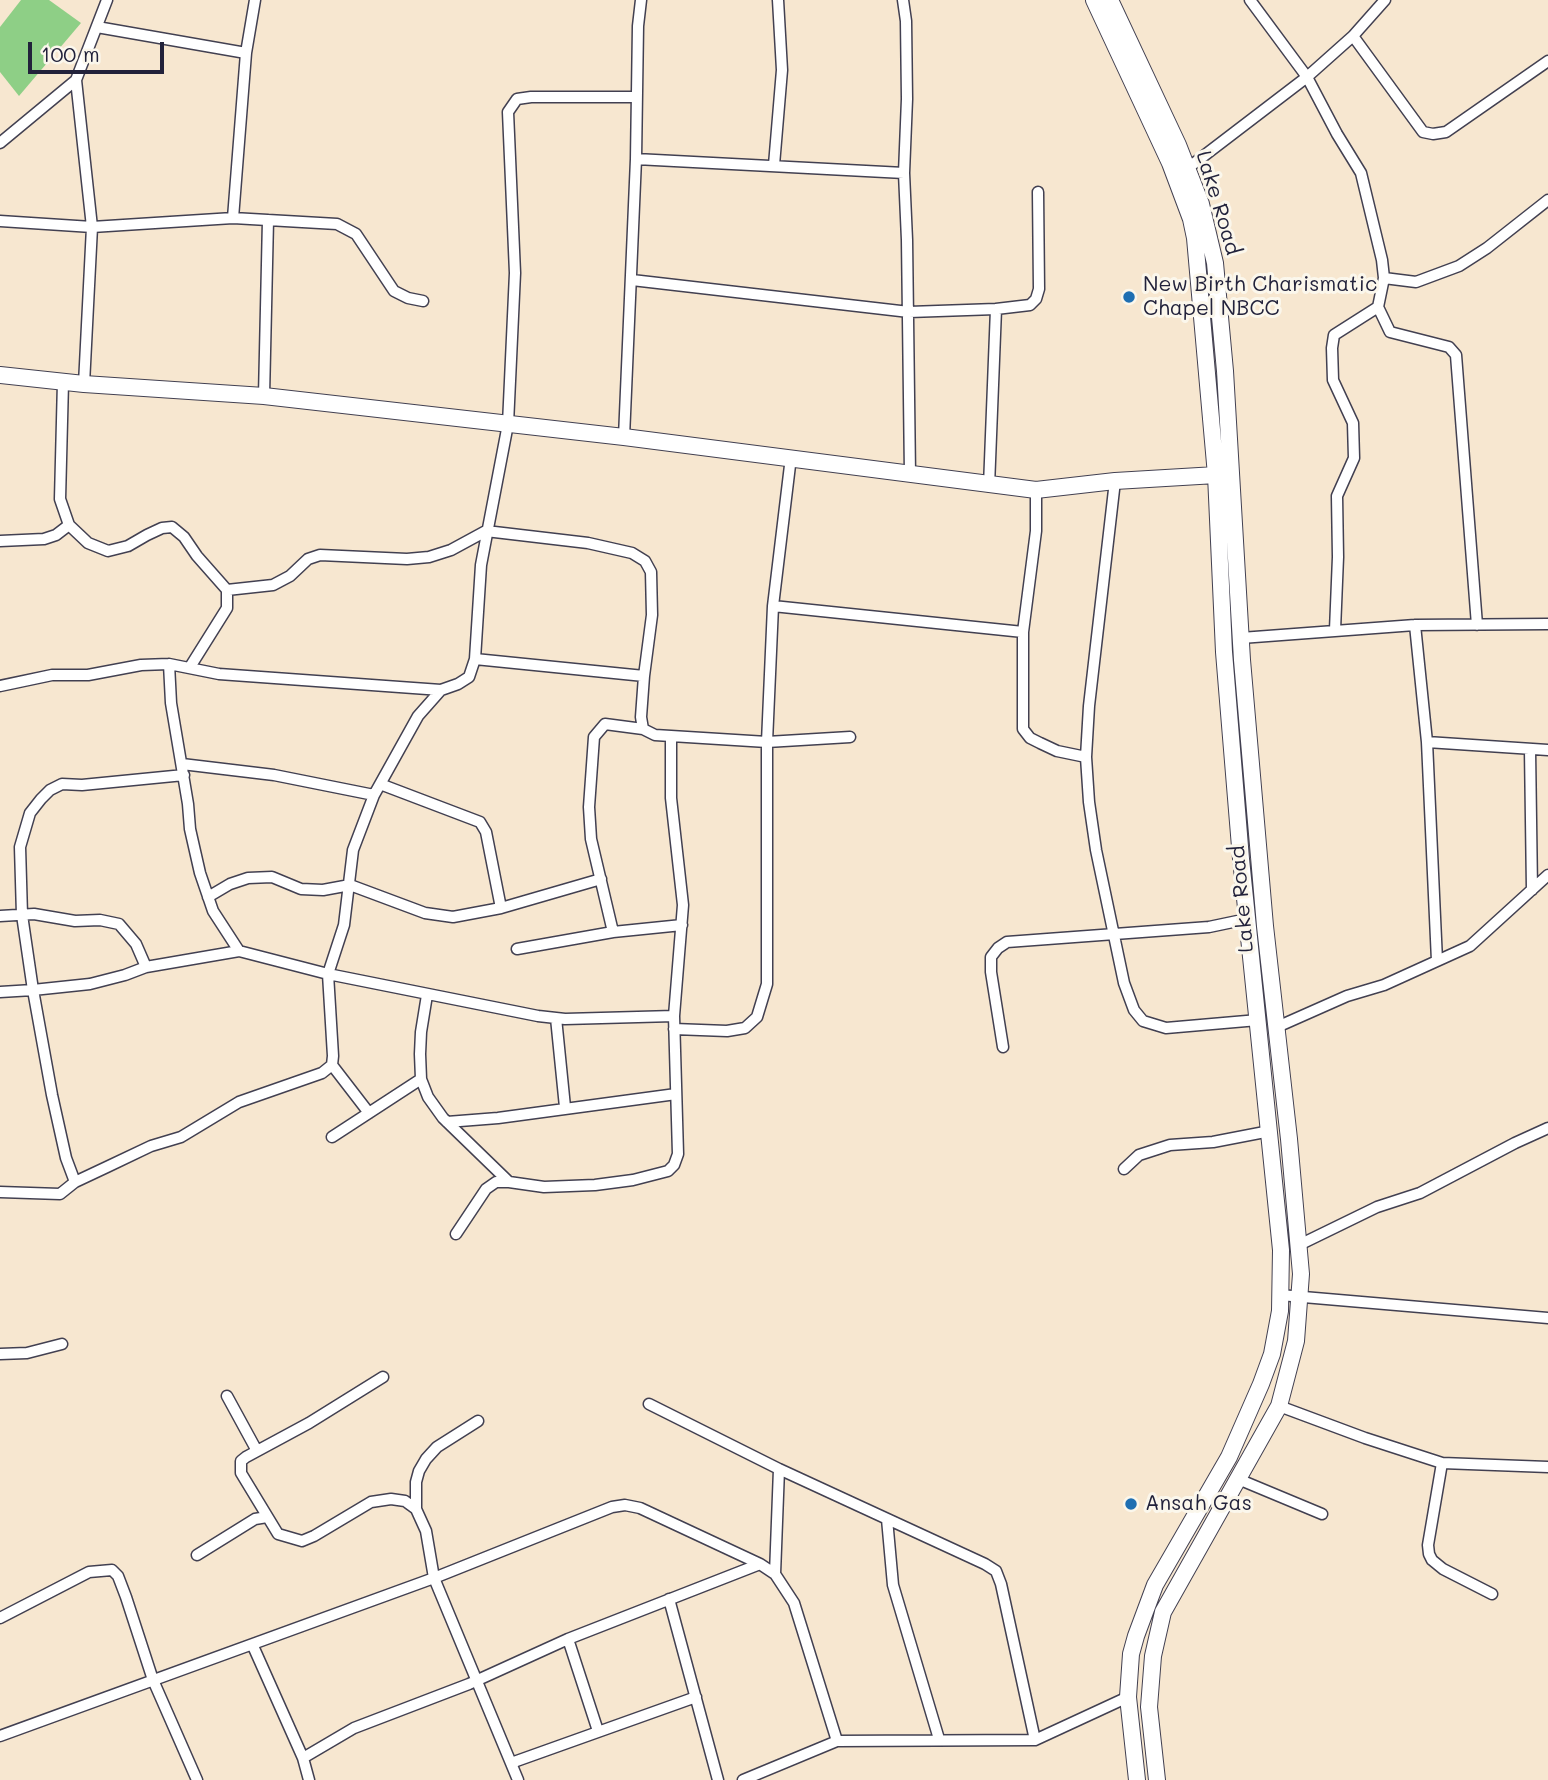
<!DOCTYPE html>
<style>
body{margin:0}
#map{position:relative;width:1548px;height:1780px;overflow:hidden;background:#f7e7d0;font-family:Mali,sans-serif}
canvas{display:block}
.scale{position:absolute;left:28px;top:42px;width:136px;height:32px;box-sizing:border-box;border:4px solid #22223b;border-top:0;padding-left:9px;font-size:21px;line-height:24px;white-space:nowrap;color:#22223b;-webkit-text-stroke:5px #fbf7ec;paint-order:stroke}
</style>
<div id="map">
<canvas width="1548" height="1780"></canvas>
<div class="scale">100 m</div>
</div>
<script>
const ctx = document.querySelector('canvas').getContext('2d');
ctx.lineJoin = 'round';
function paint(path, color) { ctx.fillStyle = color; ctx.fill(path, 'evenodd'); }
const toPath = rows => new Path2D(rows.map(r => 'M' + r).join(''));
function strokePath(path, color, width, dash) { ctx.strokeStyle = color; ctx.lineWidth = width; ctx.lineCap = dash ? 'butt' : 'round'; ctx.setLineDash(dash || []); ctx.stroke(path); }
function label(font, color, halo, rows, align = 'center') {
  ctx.font = font + ' Mali,sans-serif'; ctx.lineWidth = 6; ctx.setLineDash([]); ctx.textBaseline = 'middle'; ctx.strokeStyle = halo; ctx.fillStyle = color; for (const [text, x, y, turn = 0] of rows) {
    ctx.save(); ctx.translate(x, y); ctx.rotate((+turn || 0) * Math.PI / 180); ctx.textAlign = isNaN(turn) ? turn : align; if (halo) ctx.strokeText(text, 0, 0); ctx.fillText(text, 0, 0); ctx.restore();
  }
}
const green = toPath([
 [21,0,49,0,81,23,19,96,0,72,0,27]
]);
const street = toPath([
 [903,0,906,21,907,99,904,173,907,240,910,475],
 [1250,0,1307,77,1337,134,1361,173,1382,260,1384,278,1378,307,1334,335,1332,348,1333,380,1353,423,1354,458,1337,496,1338,557,1335,630],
 [97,27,246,53],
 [1353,36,1423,132,1433,134,1446,132,1548,61],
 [0,143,76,80],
 [636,159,904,173],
 [774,165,782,70,778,0],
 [1184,171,1307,77,1353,36,1385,0],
 [233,218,246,53,255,0],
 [0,221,92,227,233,218,337,224,356,234,394,291,408,298,423,301],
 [1384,278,1416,282,1459,266,1487,248,1548,200],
 [632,280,909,312,996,309],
 [1378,307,1390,332,1449,347,1456,355,1477,625],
 [63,382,60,499,69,525,88,543,108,551,128,546,147,535,162,528,172,527,184,537,197,556,227,590,227,608,190,667],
 [84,384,92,227,76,80,107,0],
 [264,396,268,220],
 [624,437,636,159,638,26,641,0],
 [989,486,996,309,1030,305,1036,299,1039,289,1038,192],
 [1036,490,1036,531,1023,632,1023,729,1030,738,1040,743,1057,751,1086,757,1089,802,1096,850,1124,983,1134,1010,1143,1021,1166,1028,1258,1020],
 [0,541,44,539,56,535,69,525],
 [227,590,273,585,290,576,308,559,320,555,407,559,429,557,451,550,486,531,588,543,632,553,645,561,651,572,652,615,644,676],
 [773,606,1023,632],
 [1415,625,1427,742,1437,961],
 [1241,638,1415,625,1548,624],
 [475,659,644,676,641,717,643,729,655,735,767,742,850,737],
 [169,664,171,703,188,804,190,829,200,873,213,911,239,951,328,974,538,1016,565,1019,674,1016],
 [0,686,52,675,88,675,141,665,169,664,219,674,441,690],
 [1427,742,1548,750],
 [1530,750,1532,890],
 [1086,757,1089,706,1115,481],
 [182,764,274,775,374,795],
 [380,784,480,822,486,832,501,908],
 [208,897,230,884,248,878,272,877,301,889,323,890,350,885,425,913,453,917,501,908,601,879],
 [0,916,34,914,75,921,100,920,119,924,136,944,146,967],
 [613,932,591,839,589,807,594,737,605,724,643,729],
 [517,949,613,932,682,925],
 [0,992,33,990,22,915,20,847,30,813,41,799,50,790,62,784,82,785,184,775],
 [427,995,421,1032,420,1054,421,1079,428,1097,443,1118,509,1182],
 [556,1018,565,1107],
 [1277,1027,1347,996,1384,985,1470,946,1548,875],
 [674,1029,727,1031,745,1028,757,1017,767,984,767,742,773,606,791,457],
 [1003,1047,991,972,991,957,998,948,1007,942,1209,927,1247,919],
 [332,1065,369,1113],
 [447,1122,498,1118,676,1094],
 [332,1137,421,1079],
 [1124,1169,1139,1155,1170,1145,1213,1142,1270,1131],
 [75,1182,66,1158,52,1095,33,990,90,984,125,975,146,967,239,951],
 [0,1192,60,1194,75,1182,109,1166,151,1146,181,1137,239,1102,322,1073,332,1065,333,1056,328,974,344,925,353,850,374,795,418,716,441,690,458,684,469,677,475,659,481,565,508,424,515,273,508,112,517,99,531,97,636,97],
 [456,1234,486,1189,496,1182,509,1182,544,1187,595,1185,633,1180,668,1171,674,1165,678,1154,674,1016,683,905,671,798,671,736],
 [1299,1245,1377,1207,1420,1193,1515,1143,1548,1128],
 [1280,1295,1548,1318],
 [0,1354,27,1353,62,1344],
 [383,1377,309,1423,246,1457,241,1461,241,1473,278,1534,302,1541,314,1536,371,1502,391,1499,405,1501,416,1509,426,1531,434,1578,518,1780],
 [227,1396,257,1451],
 [649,1404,779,1469,985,1564,996,1571,1001,1584,1035,1740],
 [1279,1406,1365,1438,1442,1463,1548,1467],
 [1442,1463,1428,1545,1429,1554,1432,1560,1443,1569,1492,1594],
 [1238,1479,1322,1514],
 [416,1509,416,1482,419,1471,426,1459,437,1447,478,1421],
 [887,1519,893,1585,939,1739],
 [197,1555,255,1519,267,1517],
 [775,1574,779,1469],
 [669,1599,718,1780],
 [0,1618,89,1572,112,1570,118,1576,126,1597,153,1680,197,1780],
 [568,1639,598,1731],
 [253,1646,303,1758],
 [0,1736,434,1578,612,1507,625,1505,640,1508,760,1564,775,1574,794,1603,837,1741,1035,1740,1128,1697],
 [511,1763,696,1697],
 [309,1780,303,1758,354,1728,469,1684,568,1639,760,1564],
 [743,1780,837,1741]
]);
const secondary = toPath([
 [1094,0,1170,163,1191,219,1195,238,1216,475,1224,652,1241,859,1281,1250,1280,1311,1272,1354,1261,1384,1229,1457,1155,1585,1136,1636,1131,1654,1128,1697,1137,1780],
 [1110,0,1178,145,1201,204,1215,263,1225,371,1242,660,1265,926,1289,1139,1301,1274,1296,1341,1279,1406,1163,1612,1153,1656,1149,1707,1157,1780],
 [0,375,84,384,264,396,624,437,1036,490,1115,481,1216,475]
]);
const markers = [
 [1129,297,7,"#1f6fb2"],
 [1131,1504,7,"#1f6fb2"]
];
const streetNames = [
 ["Lake Road",1218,203,73],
 ["Lake Road",1242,899,-95]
];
const poiNames = [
 ["New Birth Charismatic",1143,285],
 ["Chapel NBCC",1143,309],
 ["Ansah Gas",1145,1504]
];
paint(green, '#8ecf86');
strokePath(street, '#424051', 13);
strokePath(secondary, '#424051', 18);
strokePath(street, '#fff', 10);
strokePath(secondary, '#fff', 16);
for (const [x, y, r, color] of markers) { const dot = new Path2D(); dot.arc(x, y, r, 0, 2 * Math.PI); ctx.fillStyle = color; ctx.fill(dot); strokePath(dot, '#fbf7ec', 2.5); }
label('21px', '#22223b', '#fbf7ec', streetNames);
label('21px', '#22223b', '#fbf7ec', poiNames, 'left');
</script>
